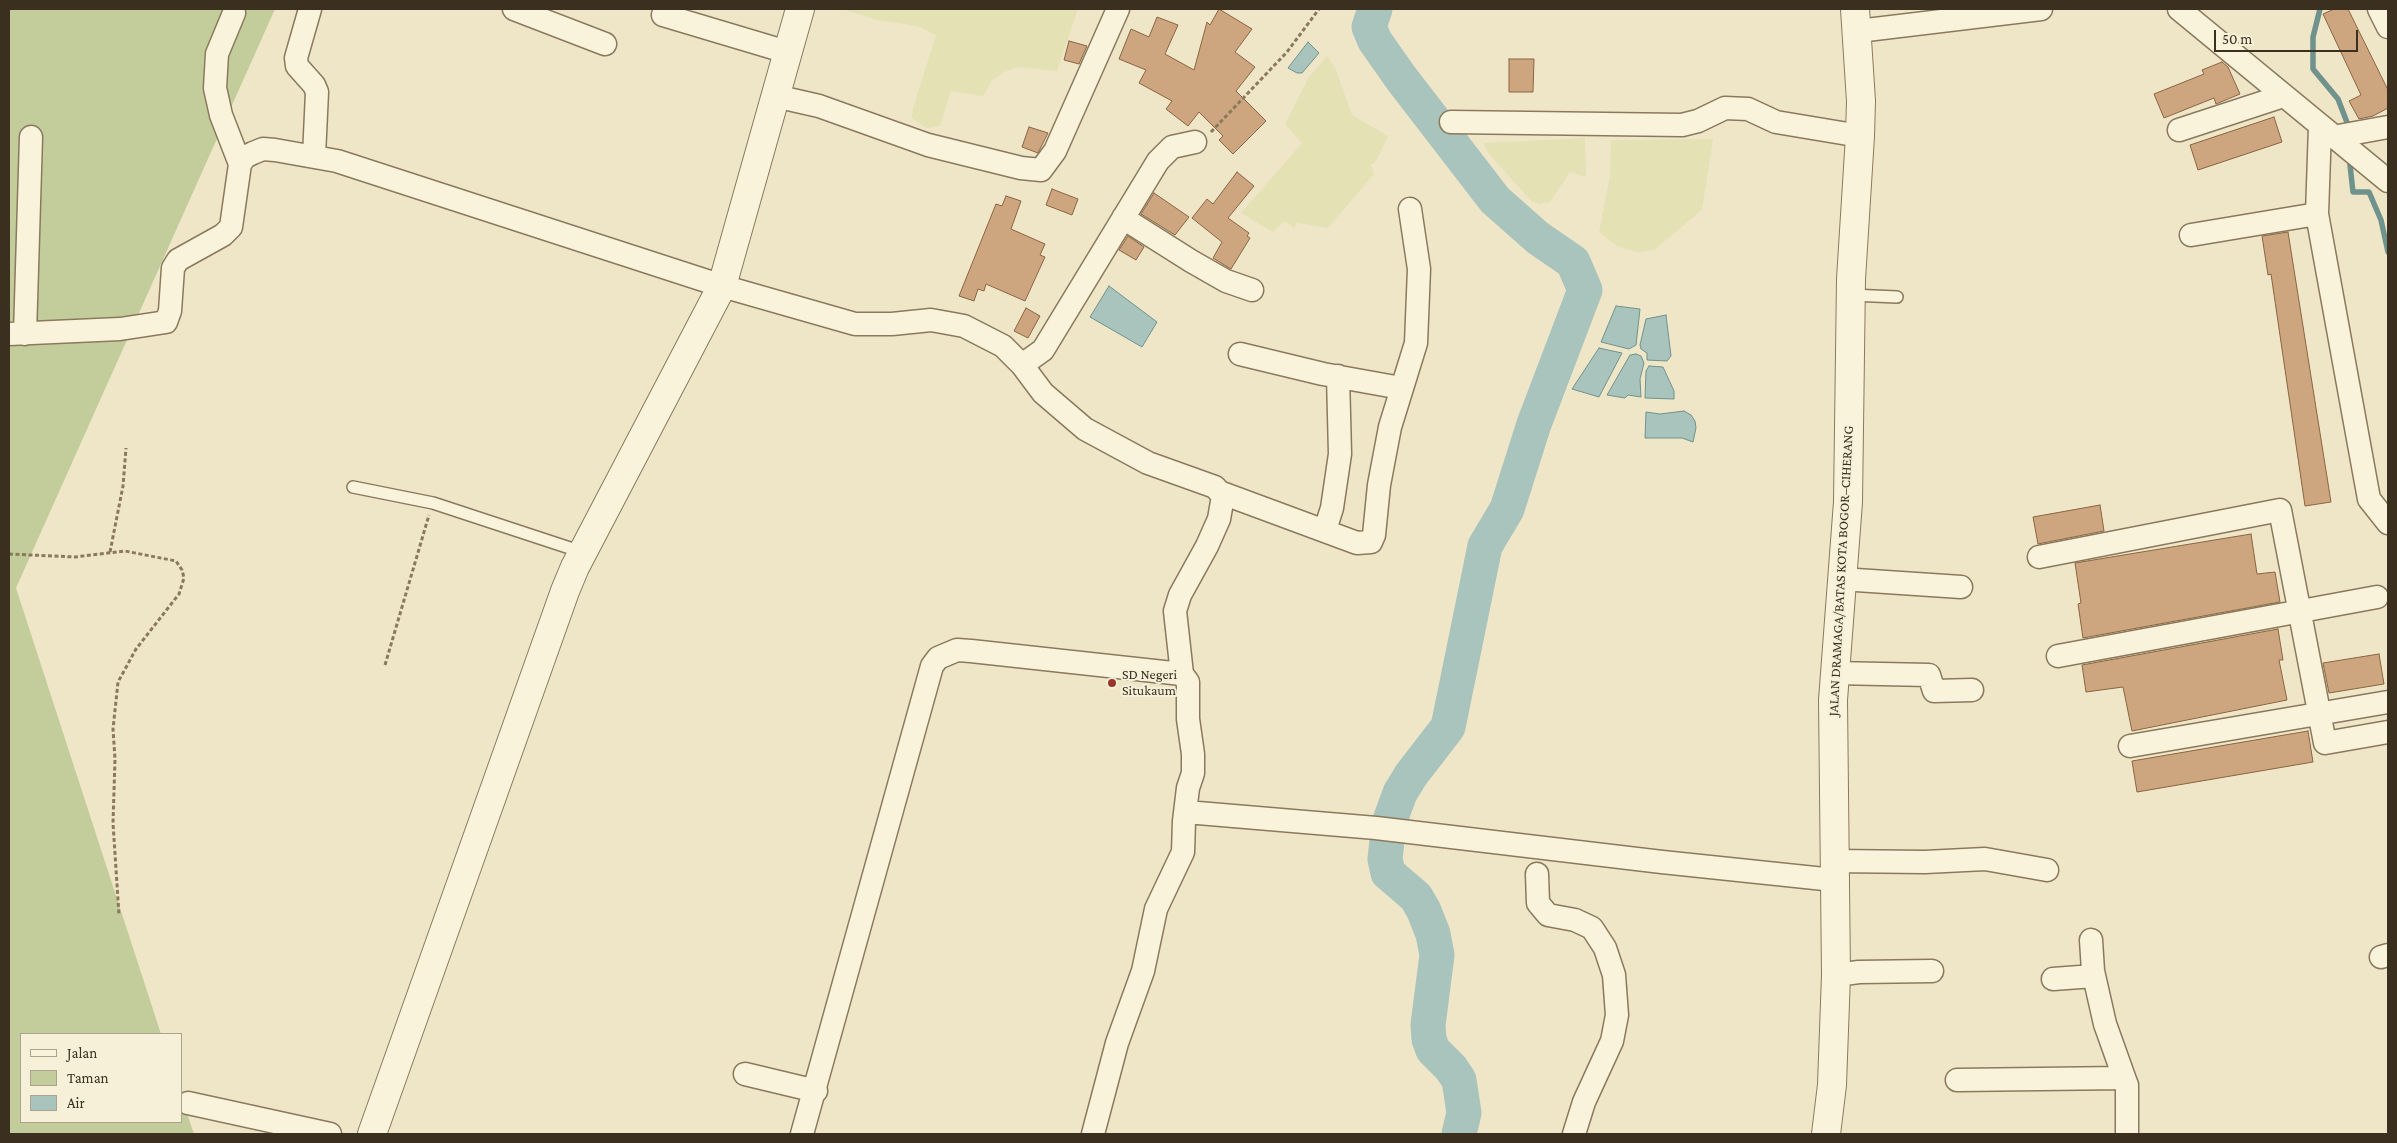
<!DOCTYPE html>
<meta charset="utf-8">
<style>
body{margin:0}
#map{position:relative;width:2397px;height:1143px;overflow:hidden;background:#efe6c8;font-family:"Crimson Pro",serif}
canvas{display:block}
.frame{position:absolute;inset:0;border:10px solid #3b3020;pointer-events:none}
.legend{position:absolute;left:20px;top:1033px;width:162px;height:90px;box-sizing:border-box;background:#f6f0d8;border:1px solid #aba38e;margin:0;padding:6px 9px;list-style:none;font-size:15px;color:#3b3020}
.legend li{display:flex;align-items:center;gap:10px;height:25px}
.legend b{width:25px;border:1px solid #aba38e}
.scale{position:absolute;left:2214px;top:30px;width:144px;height:22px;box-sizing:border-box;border:2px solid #3b3020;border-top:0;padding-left:6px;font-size:15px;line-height:18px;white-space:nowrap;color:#3b3020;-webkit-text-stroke:4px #f6f0d8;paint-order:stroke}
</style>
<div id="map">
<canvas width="2397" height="1143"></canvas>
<div class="frame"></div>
<ul class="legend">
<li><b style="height:6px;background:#f9f3dc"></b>Jalan</li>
<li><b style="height:14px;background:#c3cd9b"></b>Taman</li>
<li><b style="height:14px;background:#a9c3bd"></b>Air</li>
</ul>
<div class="scale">50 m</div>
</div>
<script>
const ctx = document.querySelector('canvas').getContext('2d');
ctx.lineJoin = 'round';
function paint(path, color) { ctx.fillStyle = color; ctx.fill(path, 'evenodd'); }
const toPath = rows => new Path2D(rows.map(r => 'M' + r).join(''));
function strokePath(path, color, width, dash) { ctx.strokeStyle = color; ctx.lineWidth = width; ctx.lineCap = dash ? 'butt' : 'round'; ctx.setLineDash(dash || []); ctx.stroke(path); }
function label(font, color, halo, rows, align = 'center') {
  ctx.font = font + ' "Crimson Pro",serif'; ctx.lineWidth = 4; ctx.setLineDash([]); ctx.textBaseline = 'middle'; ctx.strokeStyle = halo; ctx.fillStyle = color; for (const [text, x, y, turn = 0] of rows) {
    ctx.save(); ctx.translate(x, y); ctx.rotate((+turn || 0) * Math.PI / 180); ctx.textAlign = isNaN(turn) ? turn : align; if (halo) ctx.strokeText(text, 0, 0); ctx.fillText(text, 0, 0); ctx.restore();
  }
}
const farmland = toPath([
 [842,9,1078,9,1057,71,1018,67,1004,72,992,81,983,96,951,91,940,126,926,128,912,118,913,108,936,35,917,26,877,20],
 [1327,56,1335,68,1352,115,1388,136,1375,163,1371,165,1374,174,1328,228,1297,223,1294,228,1285,221,1273,232,1241,213,1302,143,1285,124,1309,77],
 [1585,138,1586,177,1570,172,1550,202,1540,204,1532,202,1489,154,1483,143],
 [1713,139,1702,210,1654,250,1637,252,1617,246,1599,232,1610,176,1611,140]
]);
const green = toPath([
 [9,9,275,9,16,588,161,1034,21,1034,21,1122,181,1122,181,1096,194,1134,9,1134]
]);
const water = toPath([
 [1308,42,1319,53,1302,73,1297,73,1288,68,1308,42],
 [1109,286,1157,322,1142,347,1090,317,1109,286],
 [1616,306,1640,309,1636,345,1629,349,1601,342,1616,306],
 [1666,315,1671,356,1667,361,1647,360,1647,353,1641,349,1640,345,1646,319,1666,315],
 [1599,348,1622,353,1599,397,1572,389,1599,348],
 [1636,354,1641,356,1644,363,1640,379,1641,397,1628,395,1625,398,1607,395,1630,355,1636,354],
 [1649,366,1663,367,1674,391,1674,399,1645,398,1646,371,1649,366],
 [1684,411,1691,415,1695,421,1696,428,1693,442,1682,438,1645,438,1646,412,1660,414,1684,411]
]);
const stream = toPath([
 [2320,9,2313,37,2313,69,2338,99,2348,125],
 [2350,165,2353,192,2369,192,2381,220,2388,252]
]);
const river = toPath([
 [1375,9,1369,27,1375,41,1401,78,1495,200,1538,238,1573,262,1585,290,1534,424,1507,509,1485,546,1448,727,1411,775,1400,793,1389,823,1385,859,1388,873,1416,897,1424,911,1433,934,1437,955,1428,1025,1429,1039,1433,1050,1451,1068,1459,1080,1464,1113,1459,1134]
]);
const building = toPath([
 [1219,9,1252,29,1235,52,1255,67,1236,91,1266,121,1233,154,1219,140,1223,136,1199,112,1188,126,1166,109,1172,101,1139,83,1146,70,1119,59,1131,29,1149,37,1157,17,1178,25,1165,54,1194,70,1207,22,1210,25,1219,9],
 [2334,9,2348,9,2388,90,2388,108,2373,116,2359,119,2349,101,2361,95,2323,14,2334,9],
 [1069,41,1087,46,1079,64,1064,60,1069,41],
 [1509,59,1534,59,1533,92,1509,92,1509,59],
 [2222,62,2228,67,2240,94,2216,104,2214,98,2164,118,2154,94,2204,74,2202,70,2222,62],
 [2274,117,2282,142,2198,170,2190,145,2274,117],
 [1029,127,1048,133,1038,153,1022,147,1029,127],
 [1237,172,1254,186,1228,218,1249,233,1247,236,1250,238,1231,269,1213,258,1222,242,1192,218,1207,199,1213,204,1237,172],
 [1052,189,1078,199,1072,215,1046,205,1052,189],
 [1154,193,1189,217,1175,235,1141,214,1154,193],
 [1006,196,1021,201,1011,229,1045,244,1040,255,1045,257,1025,301,986,284,984,291,978,289,974,301,959,296,996,204,1002,206,1006,196],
 [2288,232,2331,502,2305,506,2271,274,2268,275,2262,236,2288,232],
 [1128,236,1144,247,1136,260,1119,250,1128,236],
 [1026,308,1040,316,1028,338,1014,331,1026,308],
 [2100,505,2104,531,2038,544,2033,517,2100,505],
 [2251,534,2257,574,2275,572,2280,602,2083,638,2078,604,2081,603,2075,563,2251,534],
 [2278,629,2283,660,2279,660,2287,700,2132,731,2123,687,2086,692,2082,665,2278,629],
 [2379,654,2384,684,2329,693,2323,663,2379,654],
 [2308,731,2313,762,2137,792,2132,761,2308,731]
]);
const path = toPath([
 [1211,132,1287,52,1319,9],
 [110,552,123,486,126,448],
 [9,554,75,557,125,551,176,561,182,570,184,578,179,594,136,649,118,682,113,729,115,759,113,823,119,915],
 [385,665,429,515]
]);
const service = toPath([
 [1851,295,1897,297],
 [353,487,433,503,582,552]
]);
const minor = toPath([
 [310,9,296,58,297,66,314,85,317,92,314,156],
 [514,9,605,44],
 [2179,9,2388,181],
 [2379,9,2388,27],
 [234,13,217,54,215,88,221,115,240,164],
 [663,15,787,52],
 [1858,31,2041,9],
 [775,96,819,106,928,145,1021,168,1041,170,1055,151,1118,9],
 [1451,122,1682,125,1698,121,1725,108,1748,109,1776,122,1860,136],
 [2320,127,2317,214,2369,499,2388,523],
 [2179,130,2283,96],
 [2333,137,2388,127],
 [1123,218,1191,261,1226,281,1252,290],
 [2191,235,2317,214],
 [9,334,120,329,166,322,170,311,173,268,178,260,223,235,231,227,240,164,245,157,253,153,263,149,275,150,337,161,722,286,855,324,892,324,931,320,964,326,1003,346,1022,365,1043,393,1085,429,1148,463,1215,487,1223,496,1219,519,1207,546,1180,595,1175,611,1182,674,1188,682,1188,719,1193,754,1193,773,1188,788,1184,821,1183,852,1156,909,1143,971,1117,1043,1093,1134],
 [25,334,31,137],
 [1240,354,1323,374,1401,388],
 [1022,365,1043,350,1158,161,1172,147,1195,142],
 [1222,493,1357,543,1371,542,1374,535,1379,485,1390,427,1416,343,1419,269,1410,209],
 [1325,530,1332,508,1340,454,1338,376],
 [2039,557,2280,510,2325,743,2388,732],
 [1841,579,1961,587],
 [2058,656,2377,597],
 [1834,673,1929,675,1934,691,1972,690],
 [2130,746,2388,702],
 [1186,812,1376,828,1662,862,1834,880],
 [1834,861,1925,862,1985,859,2047,870],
 [1537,874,1538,903,1548,915,1575,920,1592,928,1605,948,1614,975,1617,1015,1612,1041,1584,1102,1574,1134],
 [2091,940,2093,971,2105,1024,2125,1080],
 [2381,957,2388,955],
 [1836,975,1859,972,1932,971],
 [2053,979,2094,976],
 [745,1074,816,1091],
 [1957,1080,2122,1078,2125,1080,2127,1085,2127,1134],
 [188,1103,330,1134],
 [802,1134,932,666,938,658,957,650,971,651,1182,674]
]);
const tertiary = toPath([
 [372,1134,565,591,575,567,722,286,800,9],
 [1826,1134,1832,1085,1836,975,1833,700,1848,502,1851,279,1860,136,1861,101,1855,9]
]);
const markers = [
 [1112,683,5,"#9a352d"]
];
const streetNames = [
 ["JALAN DRAMAGA/BATAS KOTA BOGOR–CIHERANG",1841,571,-87]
];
const poiNames = [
 ["SD Negeri",1122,675],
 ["Situkaum",1122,691]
];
paint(farmland, '#e4e1b5');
paint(green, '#c3cd9b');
paint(water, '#a9c3bd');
strokePath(water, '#6f928c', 1);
strokePath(stream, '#6f928c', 5.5);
strokePath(river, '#a9c3bd', 35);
paint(building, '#cda57e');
strokePath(building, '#8a6542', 1);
strokePath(service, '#8b795d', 14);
strokePath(minor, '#8b795d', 25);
strokePath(tertiary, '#8b795d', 30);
strokePath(path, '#8b795d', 3, [4, 2.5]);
strokePath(service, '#f9f3dc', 11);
strokePath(minor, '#f9f3dc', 22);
strokePath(tertiary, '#f9f3dc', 28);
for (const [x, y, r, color] of markers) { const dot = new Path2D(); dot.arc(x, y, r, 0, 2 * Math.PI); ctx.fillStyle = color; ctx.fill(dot); strokePath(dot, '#f6f0d8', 2); }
label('14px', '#3b3020', '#f6f0d8', streetNames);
label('14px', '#3b3020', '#f6f0d8', poiNames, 'left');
</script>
